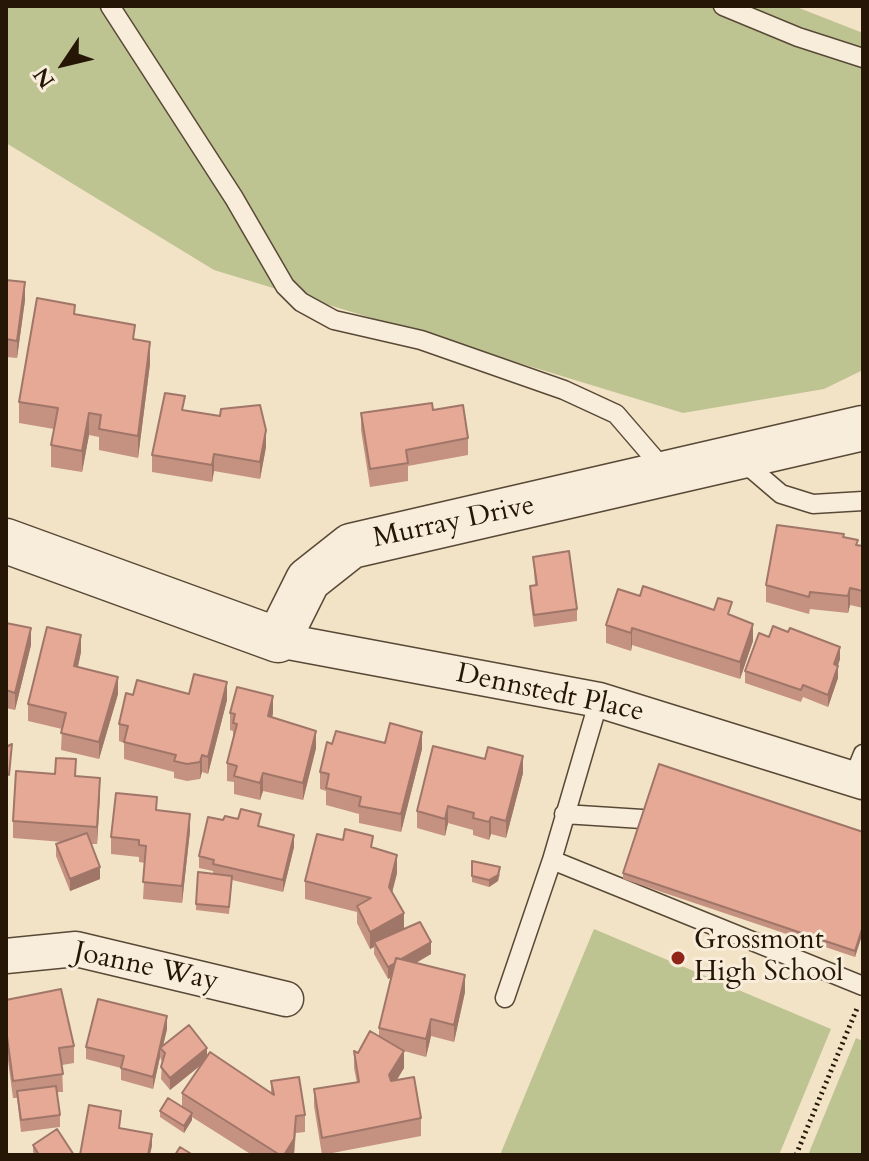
<!DOCTYPE html>
<style>
body{margin:0}
#map{position:relative;width:869px;height:1161px;overflow:hidden;background:#f2e3c6;font-family:Cardo,serif}
canvas{display:block}
.frame{position:absolute;inset:0;border:8px solid #251606;pointer-events:none}
.north{position:absolute;left:24px;top:24px;width:80px;height:80px;-webkit-text-stroke:6px #f7edda;paint-order:stroke;rotate:235deg;font-size:22px;font-weight:700;line-height:32px;text-align:center;color:#251606}
.north::after{content:'';display:block;margin:auto;width:28px;height:36px;background:#251606;clip-path:polygon(50% 0,100% 100%,50% 72%,0 100%)}
</style>
<div id="map">
<canvas width="869" height="1161"></canvas>
<div class="frame"></div>
<div class="north">N</div>
</div>
<script>
const ctx = document.querySelector('canvas').getContext('2d');
ctx.lineJoin = 'round';
function paint(path, color) { ctx.fillStyle = color; ctx.fill(path, 'evenodd'); }
const toPath = rows => new Path2D(rows.map(r => 'M' + r).join(''));
function strokePath(path, color, width, dash) { ctx.strokeStyle = color; ctx.lineWidth = width; ctx.lineCap = dash ? 'butt' : 'round'; ctx.setLineDash(dash || []); ctx.stroke(path); }
function label(font, color, halo, rows, align = 'center') {
  ctx.font = font + ' Cardo,serif'; ctx.lineWidth = 6; ctx.setLineDash([]); ctx.textBaseline = 'middle'; ctx.strokeStyle = halo; ctx.fillStyle = color; for (const [text, x, y, turn = 0] of rows) {
    ctx.save(); ctx.translate(x, y); ctx.rotate((+turn || 0) * Math.PI / 180); ctx.textAlign = isNaN(turn) ? turn : align; if (halo) ctx.strokeText(text, 0, 0); ctx.fillText(text, 0, 0); ctx.restore();
  }
}
const green = toPath([
 [6,6,794,6,863,33,863,370,824,389,683,413,214,270,6,143],
 [594,929,831,1029,779,1155,500,1155],
 [856,1038,863,1041,863,1155,808,1155]
]);
const path = toPath([
 [796,1155,858,1006]
]);
const service = toPath([
 [110,6,234,198,285,286,301,302,334,320,421,340,564,390,616,414,666,472],
 [723,6,798,37,863,58],
 [740,459,781,494,813,504,863,501],
 [599,700,552,860,863,986],
 [853,779,863,754],
 [564,814,642,819],
 [505,998,552,860]
]);
const minor = toPath([
 [278,640,599,700,863,782],
 [6,956,76,949,286,999]
]);
const tertiary = toPath([
 [6,541,278,640,308,580,351,546,863,428]
]);
const wall = toPath([
 [6,280,25,300,17,358,6,357],
 [75,314,135,339,150,364,138,458,99,450,99,437,89,435,82,472,51,467,51,445,54,429,19,423,19,402],
 [185,410,266,447,260,479,214,471,212,482,152,472,152,455],
 [433,410,468,438,468,455,408,466,408,481,370,487,361,430,361,413],
 [844,537,858,546,863,546,863,608,850,605,848,613,810,609,809,614,766,602,766,585],
 [533,557,577,609,577,621,534,627,530,598,530,586,535,585],
 [640,596,732,615,753,641,740,679,632,645,631,651,606,643,606,625],
 [6,623,31,645,15,710,6,708],
 [769,637,840,659,838,666,838,678,828,707,803,697,801,702,745,683,745,671],
 [81,652,78,667,118,694,99,759,61,750,62,729,28,721,28,704],
 [133,695,227,700,208,774,202,772,200,779,187,781,174,778,174,772,124,759,124,743,119,741,119,724],
 [230,713,273,713,272,717,316,748,303,800,263,791,260,800,234,794,234,782,227,781,227,763,233,740,233,731,230,730],
 [385,743,422,749,401,832,359,823,359,814,326,805,326,791,320,789,320,772,332,744],
 [523,773,506,838,491,834,489,840,473,835,473,830,448,823,445,836,417,828,417,811],
 [76,776,100,795,97,844,91,844,100,879,70,891,56,856,56,844,63,842,13,838,13,821],
 [157,810,190,831,182,903,143,899,145,863,139,862,139,857,111,854,111,837],
 [261,827,294,847,283,892,232,880,229,914,196,910,196,904,213,874,213,871,199,868,199,856],
 [863,832,863,932,855,957,623,879,623,873],
 [373,847,397,873,392,892,404,929,431,954,416,963,465,992,454,1042,431,1036,426,1057,404,1051,404,1068,397,1080,421,1118,421,1136,322,1155,314,1106,314,1089,357,1083,354,1068,354,1051,358,1053,379,1036,379,1028,391,977,388,979,374,954,374,947,370,949,357,923,357,912,305,899,305,881],
 [472,861,500,874,498,881,489,887,472,882],
 [6,1000,74,1046,74,1063,62,1065,63,1092,57,1092,60,1115,60,1127,21,1132,17,1098,13,1098,6,1046],
 [167,1029,163,1046,207,1056,271,1093,271,1081,305,1115,305,1132,296,1133,294,1155,252,1155,192,1117,192,1120,184,1133,160,1117,160,1111,182,1107,182,1093,201,1065,170,1090,161,1079,162,1062,160,1057,153,1089,121,1080,121,1068,86,1059,86,1047],
 [33,1145,74,1155,35,1155,33,1152]
]);
const shadedWall = toPath([
 [25,282,25,300,17,358,17,341],
 [150,342,150,364,138,458,138,436],
 [89,413,89,435,82,472,82,451],
 [266,430,266,447,260,479,260,462],
 [214,454,214,471,212,482,212,465],
 [850,588,850,605,848,613,848,596],
 [753,624,753,641,740,679,740,662],
 [31,628,31,645,15,710,15,693],
 [632,628,632,645,631,651,631,633],
 [81,635,81,652,74,684,74,666],
 [840,647,840,659,834,676,834,664],
 [838,666,838,678,828,707,828,695],
 [118,677,118,694,99,759,99,742],
 [227,682,227,700,208,774,208,757],
 [273,696,273,713,268,733,268,716],
 [316,731,316,748,303,800,303,783],
 [422,732,422,749,401,832,401,814],
 [202,755,202,772,200,779,200,762],
 [523,756,523,773,506,838,506,821],
 [263,773,263,791,260,800,260,783],
 [100,778,100,795,97,844,97,827],
 [448,806,448,823,445,836,445,819],
 [190,814,190,831,182,903,182,886],
 [491,817,491,834,489,840,489,822],
 [294,835,294,847,283,892,283,880],
 [397,855,397,873,389,905,389,887],
 [100,867,100,879,70,891,70,879],
 [500,867,498,881,489,887,489,880],
 [404,913,404,930,374,942,374,947,370,949,370,932],
 [863,926,863,932,855,957,855,951],
 [431,942,431,954,388,979,388,967],
 [465,975,465,992,454,1042,454,1025],
 [167,1016,167,1029,162,1050,160,1048,160,1057,153,1089,153,1077],
 [431,1019,431,1036,426,1057,426,1039],
 [207,1048,207,1060,170,1090,170,1078],
 [404,1051,404,1068,389,1092,389,1075],
 [192,1113,192,1120,184,1133,184,1126],
 [296,1116,294,1155,284,1155],
 [152,1134,152,1146,150,1155,148,1155]
]);
const building = toPath([
 [6,280,25,282,17,341,6,339,6,280],
 [37,298,75,305,74,314,135,325,133,339,150,342,138,436,99,429,101,415,89,413,82,451,51,445,58,408,19,402,37,298],
 [165,393,185,396,182,410,220,416,221,409,260,405,266,430,260,462,214,454,212,465,152,455,165,393],
 [432,403,433,410,463,405,468,438,406,450,408,463,370,469,361,413,432,403],
 [777,525,844,534,843,537,858,540,856,545,863,546,863,591,850,588,848,596,810,592,809,597,766,585,777,525],
 [569,551,577,609,534,615,530,586,537,585,533,557,569,551],
 [643,586,714,610,718,598,732,602,728,614,753,624,740,662,632,628,631,633,606,625,618,589,640,596,643,586],
 [6,623,31,628,15,693,6,690,6,623],
 [773,626,788,632,790,628,840,647,834,664,838,666,828,695,803,685,801,690,745,671,759,633,769,637,773,626],
 [47,627,81,635,74,666,118,677,99,742,61,733,66,713,28,704,47,627],
 [194,674,227,682,208,757,202,755,200,762,187,764,174,761,176,755,124,742,128,726,119,724,126,693,133,695,137,680,189,694,194,674],
 [237,687,273,696,268,716,316,731,303,783,263,773,260,783,234,776,237,766,227,763,237,724,233,723,235,714,230,713,237,687],
 [390,723,422,732,401,814,359,806,361,797,326,788,329,774,320,772,327,742,332,744,336,731,385,743,390,723],
 [12,744,9,775,6,773,6,747,12,744],
 [433,746,485,759,488,747,523,756,506,821,491,817,489,822,473,818,474,813,448,806,445,819,417,811,433,746],
 [56,758,76,759,75,776,100,778,97,827,13,821,16,771,55,774,56,758],
 [659,764,863,832,863,926,855,951,623,873,659,764],
 [116,793,157,797,156,810,190,814,182,886,143,882,146,846,139,845,139,840,111,837,116,793],
 [241,809,261,814,258,826,294,835,283,880,213,864,214,860,199,856,208,817,223,820,225,816,238,819,241,809],
 [345,829,373,836,371,847,397,855,389,887,404,913,370,932,357,906,371,898,305,881,317,834,343,840,345,829],
 [87,833,100,867,70,879,56,844,87,833],
 [472,861,500,867,498,875,489,880,472,876,472,861],
 [198,872,232,876,229,907,196,904,198,872],
 [420,922,431,942,401,959,396,958,395,963,388,967,374,942,420,922],
 [396,958,465,975,454,1025,431,1019,426,1039,379,1028,396,958],
 [61,989,74,1046,59,1048,63,1074,13,1081,6,1029,6,1000,61,989],
 [98,999,167,1016,153,1077,121,1068,124,1056,86,1047,98,999],
 [189,1025,207,1048,170,1078,161,1067,165,1053,160,1048,189,1025],
 [370,1031,404,1051,389,1075,391,1081,414,1077,421,1118,322,1138,314,1089,359,1082,354,1051,358,1053,370,1031],
 [210,1052,274,1095,271,1081,299,1077,305,1115,296,1116,294,1139,284,1155,280,1155,182,1093,210,1052],
 [56,1086,60,1115,21,1120,17,1091,56,1086],
 [168,1098,192,1113,184,1126,160,1111,168,1098],
 [89,1105,121,1111,119,1128,152,1134,148,1155,80,1155,89,1105],
 [57,1129,74,1155,39,1155,33,1145,57,1129],
 [180,1147,193,1155,175,1155,180,1147]
]);
const markers = [
 [678,958,8,"#8f2418"]
];
const streetNames = [
 ["Murray Drive",454,523,-12],
 ["Dennstedt Place",550,694,12],
 ["Joanne Way",146,968,12]
];
const poiNames = [
 ["Grossmont",694,942],
 ["High School",694,974]
];
paint(green, '#bec392');
strokePath(service, '#584936', 21);
strokePath(minor, '#584936', 37);
strokePath(tertiary, '#584936', 47);
strokePath(path, '#251606', 5, [2, 4]);
strokePath(service, '#f7edda', 18);
strokePath(minor, '#f7edda', 34);
strokePath(tertiary, '#f7edda', 44);
paint(wall, '#c59181');
paint(shadedWall, '#a07669');
paint(building, '#e5a996');
strokePath(building, '#a07669', 2);
for (const [x, y, r, color] of markers) { const dot = new Path2D(); dot.arc(x, y, r, 0, 2 * Math.PI); ctx.fillStyle = color; ctx.fill(dot); strokePath(dot, '#f7edda', 3); }
label('28px', '#251606', '#f7edda', streetNames);
label('28px', '#251606', '#f7edda', poiNames, 'left');
</script>
